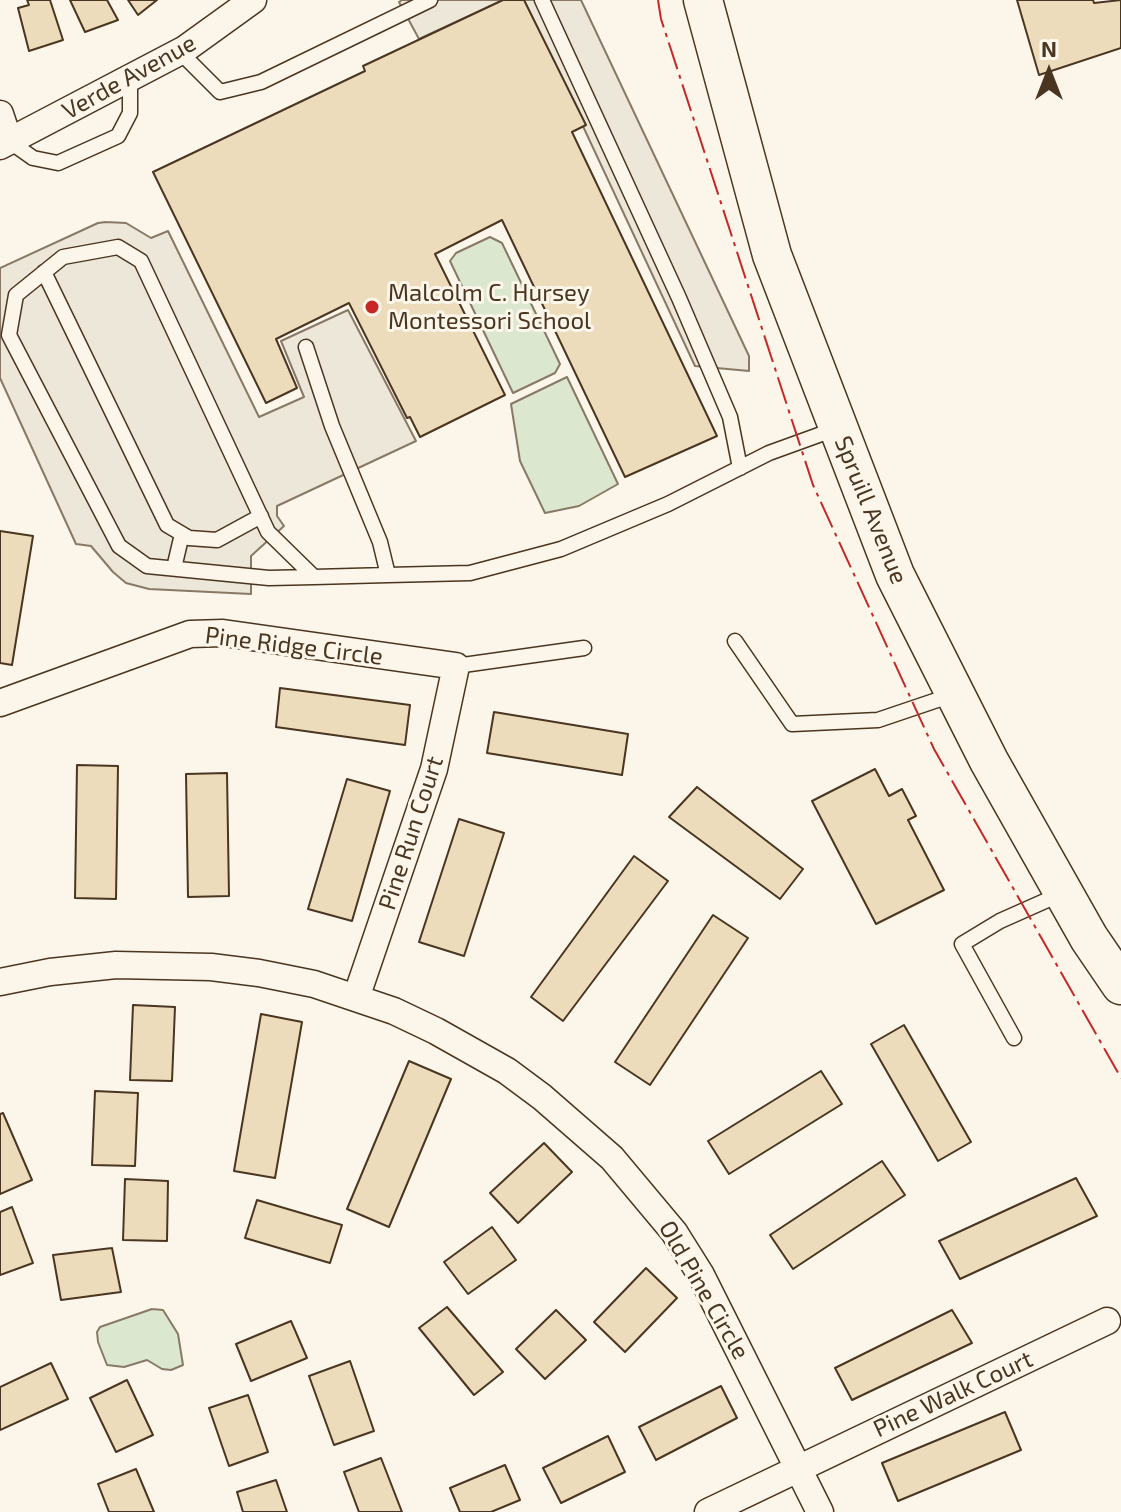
<!DOCTYPE html>
<style>
body{margin:0}
#map{position:relative;width:1121px;height:1512px;overflow:hidden;background:#fbf6e9;font-family:"Exo 2",sans-serif}
canvas{display:block}
.north{position:absolute;left:1009px;top:32px;width:80px;height:80px;-webkit-text-stroke:6px #fbf6e9;paint-order:stroke;rotate:0deg;font-size:22px;font-weight:700;line-height:32px;text-align:center;color:#4a3520}
.north::after{content:'';display:block;margin:auto;width:28px;height:36px;background:#4a3520;clip-path:polygon(50% 0,100% 100%,50% 72%,0 100%)}
</style>
<div id="map">
<canvas width="1121" height="1512"></canvas>
<div class="north">N</div>
</div>
<script>
const ctx = document.querySelector('canvas').getContext('2d');
ctx.lineJoin = 'round';
function paint(path, color) { ctx.fillStyle = color; ctx.fill(path, 'evenodd'); }
const toPath = rows => new Path2D(rows.map(r => 'M' + r).join(''));
function strokePath(path, color, width, dash) { ctx.strokeStyle = color; ctx.lineWidth = width; ctx.lineCap = dash ? 'butt' : 'round'; ctx.setLineDash(dash || []); ctx.stroke(path); }
function label(font, color, halo, rows, align = 'center') {
  ctx.font = font + ' "Exo 2",sans-serif'; ctx.lineWidth = 6; ctx.setLineDash([]); ctx.textBaseline = 'middle'; ctx.strokeStyle = halo; ctx.fillStyle = color; for (const [text, x, y, turn = 0] of rows) {
    ctx.save(); ctx.translate(x, y); ctx.rotate((+turn || 0) * Math.PI / 180); ctx.textAlign = isNaN(turn) ? turn : align; if (halo) ctx.strokeText(text, 0, 0); ctx.fillText(text, 0, 0); ctx.restore();
  }
}
const green = toPath([
 [490,237,502,243,560,364,555,373,513,393,450,261,456,253,490,237],
 [567,377,618,484,579,506,545,513,520,461,511,404,567,377],
 [152,1309,163,1310,178,1334,183,1365,171,1370,162,1369,147,1360,124,1367,107,1365,98,1342,97,1332,100,1327,152,1309]
]);
const parking = toPath([
 [402,0,503,0,419,39,399,2,402,0],
 [524,0,581,0,749,356,749,371,695,366,524,0],
 [106,222,126,223,151,238,168,231,259,417,304,397,281,341,348,310,416,441,277,506,277,516,284,526,251,556,251,594,149,589,126,583,113,572,91,546,76,544,0,378,0,268,98,223,106,222]
]);
const building = toPath([
 [27,0,50,0,63,40,29,51,18,8,29,5,27,0],
 [70,0,107,0,118,20,85,32,70,0],
 [128,0,157,0,138,15,128,0],
 [503,0,524,0,586,125,572,132,717,436,625,477,502,220,435,254,505,395,420,437,410,417,407,418,349,303,276,339,297,388,266,403,153,172,365,71,363,66,503,0],
 [1017,0,1093,0,1094,3,1121,0,1121,48,1039,75,1017,0],
 [0,531,33,536,12,665,0,663,0,531],
 [280,688,410,705,405,745,276,727,280,688],
 [494,712,628,734,622,775,487,753,494,712],
 [77,765,118,766,116,899,75,898,77,765],
 [875,769,889,796,902,789,916,816,908,820,944,890,876,924,812,801,875,769],
 [227,773,229,896,188,897,186,774,227,773],
 [347,779,390,791,352,921,308,909,347,779],
 [697,787,803,869,780,899,669,817,697,787],
 [459,819,504,833,464,956,419,942,459,819],
 [634,856,668,881,563,1021,531,997,634,856],
 [713,915,748,938,650,1085,615,1062,713,915],
 [133,1005,175,1007,172,1081,130,1080,133,1005],
 [261,1014,302,1022,275,1178,234,1171,261,1014],
 [904,1025,971,1142,938,1161,871,1044,904,1025],
 [409,1061,451,1079,389,1227,347,1209,409,1061],
 [821,1071,842,1104,729,1174,708,1141,821,1071],
 [95,1091,138,1093,135,1166,92,1165,95,1091],
 [3,1113,32,1180,0,1194,0,1114,3,1113],
 [544,1143,572,1172,518,1223,490,1193,544,1143],
 [882,1161,905,1195,793,1269,770,1235,882,1161],
 [1076,1178,1097,1216,960,1279,939,1241,1076,1178],
 [125,1179,168,1181,167,1241,123,1240,125,1179],
 [257,1200,342,1225,330,1263,245,1238,257,1200],
 [12,1207,33,1263,0,1275,0,1212,12,1207],
 [492,1227,516,1260,468,1294,444,1262,492,1227],
 [112,1248,121,1292,61,1300,53,1255,112,1248],
 [646,1268,677,1298,625,1352,594,1322,646,1268],
 [447,1307,503,1372,474,1395,419,1328,447,1307],
 [556,1310,586,1340,545,1379,516,1349,556,1310],
 [952,1310,972,1343,852,1400,835,1368,952,1310],
 [291,1321,307,1358,251,1381,236,1344,291,1321],
 [350,1361,374,1431,334,1445,309,1376,350,1361],
 [51,1363,68,1399,0,1430,0,1387,51,1363],
 [127,1380,153,1435,116,1452,90,1398,127,1380],
 [721,1386,737,1418,656,1460,639,1427,721,1386],
 [248,1395,268,1452,229,1466,209,1408,248,1395],
 [1005,1412,1021,1450,898,1501,882,1463,1005,1412],
 [608,1436,625,1472,561,1503,543,1468,608,1436],
 [381,1458,402,1512,359,1512,344,1472,381,1458],
 [505,1465,520,1500,491,1512,460,1512,450,1488,505,1465],
 [136,1469,154,1512,109,1512,98,1484,136,1469],
 [276,1480,287,1512,243,1512,237,1492,276,1480]
]);
const lane = toPath([
 [542,0,679,298,730,417,740,468],
 [180,52,220,92,261,82,430,0],
 [9,141,33,158,58,163,118,136,130,113,130,78],
 [44,272,167,525,189,538,217,540,261,516],
 [306,347,332,426,380,542,388,575],
 [174,568,182,534],
 [314,577,268,532,141,261,118,247,63,257,16,295,9,335,119,546,147,566,269,578,314,577,388,575,470,573,561,549,668,504,769,453,838,428],
 [735,641,792,724,878,720,955,694],
 [456,666,584,648],
 [1014,1038,962,944,1000,921,1063,893]
]);
const street = toPath([
 [0,114,9,141],
 [0,146,185,49,253,0],
 [0,703,190,634,223,633,456,666,434,769,356,998],
 [0,982,50,972,116,965,211,967,259,973,314,984,394,1011,436,1031,507,1071,542,1097,612,1158,674,1232,701,1275,820,1512],
 [708,1512,1107,1321]
]);
const secondary = toPath([
 [703,0,772,255,895,575,989,761,1089,938,1121,985]
]);
const power = toPath([
 [658,0,661,19,813,485,934,749,1121,1078]
]);
const markers = [
 [372,307,8,"#c62828"]
];
const streetNames = [
 ["Verde Avenue",129,77,-29],
 ["Spruill Avenue",871,510,68],
 ["Pine Ridge Circle",294,646,7],
 ["Pine Run Court",411,833,-72],
 ["Old Pine Circle",704,1290,60],
 ["Pine Walk Court",953,1394,-25]
];
const poiNames = [
 ["Malcolm C. Hursey",388,293],
 ["Montessori School",388,321]
];
paint(green, '#dce7d0');
strokePath(green, '#887966', 2);
paint(parking, '#ede7d9');
strokePath(parking, '#887966', 2);
paint(building, '#ecdcbc');
strokePath(building, '#4a3520', 2);
strokePath(lane, '#4a3520', 17);
strokePath(street, '#4a3520', 29);
strokePath(secondary, '#4a3520', 41);
strokePath(lane, '#fbf6e9', 14);
strokePath(street, '#fbf6e9', 26);
strokePath(secondary, '#fbf6e9', 38);
strokePath(power, '#c62828', 2, [28, 6, 4, 6]);
for (const [x, y, r, color] of markers) { const dot = new Path2D(); dot.arc(x, y, r, 0, 2 * Math.PI); ctx.fillStyle = color; ctx.fill(dot); strokePath(dot, '#fbf6e9', 3); }
label('24px', '#4a3520', '#fbf6e9', streetNames);
label('24px', '#4a3520', '#fbf6e9', poiNames, 'left');
</script>
